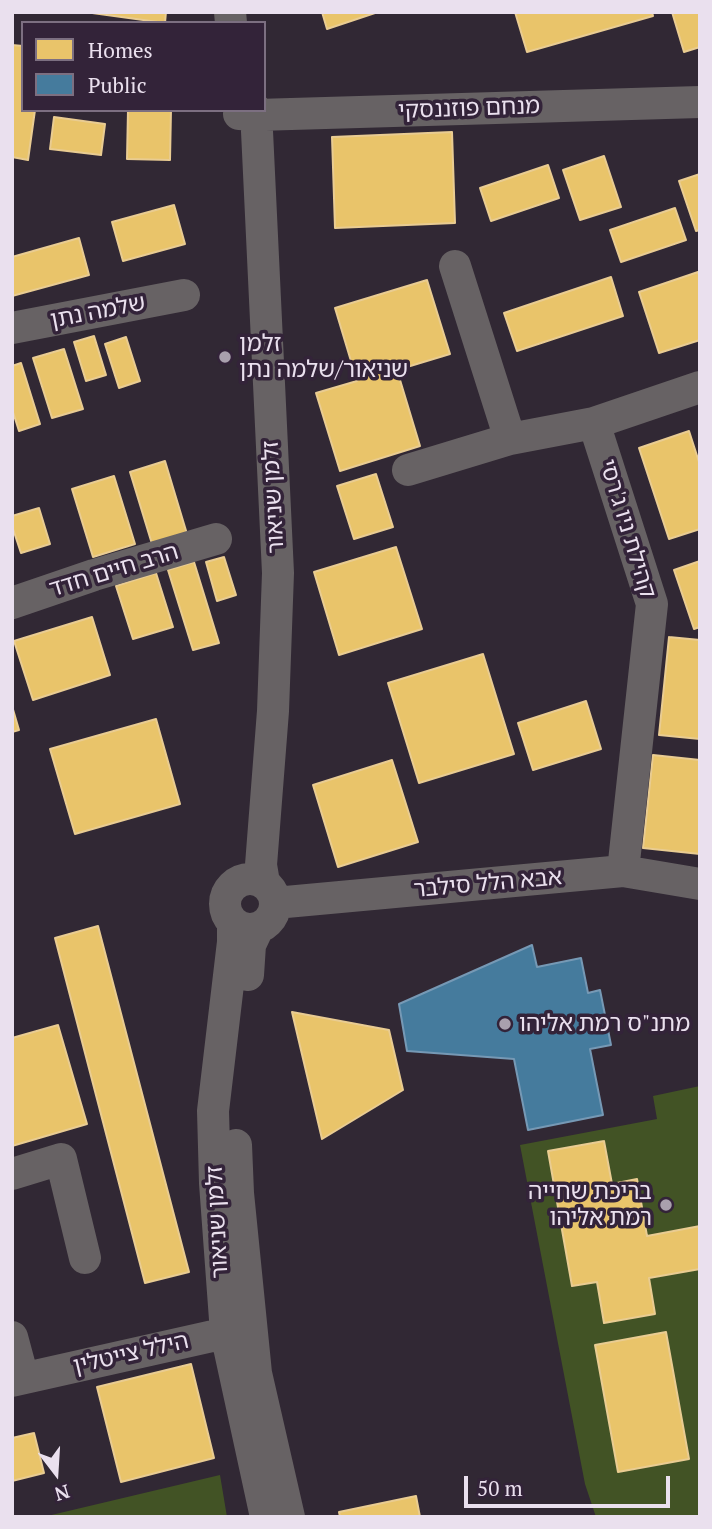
<!DOCTYPE html>
<meta charset="utf-8">
<style>
body{margin:0}
#map{position:relative;width:712px;height:1529px;overflow:hidden;background:#312834;font-family:"PT Serif",serif}
canvas{display:block}
.frame{position:absolute;inset:0;border:14px solid #eae0ee;pointer-events:none}
.legend{position:absolute;left:21px;top:21px;width:245px;height:91px;box-sizing:border-box;background:#332339;border:2px solid #7c6f81;margin:0;padding:9px 12px;list-style:none;font-size:21px;color:#eae0ee}
.legend li{display:flex;align-items:center;gap:14px;height:35px}
.legend b{width:35px;border:2px solid #7c6f81}
.north{position:absolute;left:21px;top:1438px;width:70px;height:70px;-webkit-text-stroke:5px #332339;paint-order:stroke;rotate:163deg;font-size:19px;font-weight:700;line-height:28px;text-align:center;color:#eae0ee}
.north::after{content:'';display:block;margin:auto;width:24px;height:32px;background:#eae0ee;clip-path:polygon(50% 0,100% 100%,50% 72%,0 100%)}
.scale{position:absolute;left:464px;top:1476px;width:206px;height:32px;box-sizing:border-box;border:4px solid #eae0ee;border-top:0;padding-left:9px;font-size:21px;line-height:24px;white-space:nowrap;color:#eae0ee;-webkit-text-stroke:5px #332339;paint-order:stroke}
</style>
<div id="map">
<canvas width="712" height="1529"></canvas>
<div class="frame"></div>
<ul class="legend">
<li><b style="height:19px;background:#e9c46a"></b>Homes</li>
<li><b style="height:19px;background:#457b9d"></b>Public</li>
</ul>
<div class="north">N</div>
<div class="scale">50 m</div>
</div>
<script>
const ctx = document.querySelector('canvas').getContext('2d');
ctx.lineJoin = 'round';
function paint(path, color) { ctx.fillStyle = color; ctx.fill(path, 'evenodd'); }
const toPath = rows => new Path2D(rows.map(r => 'M' + r).join(''));
function strokePath(path, color, width, dash) { ctx.strokeStyle = color; ctx.lineWidth = width; ctx.lineCap = dash ? 'butt' : 'round'; ctx.setLineDash(dash || []); ctx.stroke(path); }
function label(font, color, halo, rows, align = 'center') {
  ctx.font = font + ' "PT Serif","Noto Sans Hebrew",serif'; ctx.lineWidth = 7; ctx.setLineDash([]); ctx.textBaseline = 'middle'; ctx.strokeStyle = halo; ctx.fillStyle = color; for (const [text, x, y, turn = 0] of rows) {
    ctx.save(); ctx.translate(x, y); ctx.rotate((+turn || 0) * Math.PI / 180); ctx.textAlign = isNaN(turn) ? turn : align; if (halo) ctx.strokeText(text, 0, 0); ctx.fillText(text, 0, 0); ctx.restore();
  }
}
const green = toPath([
 [700,1086,700,1517,596,1517,585,1484,520,1145,657,1119,653,1096],
 [220,1475,227,1517,43,1517]
]);
const homes = toPath([
 [85,12,166,12,165,23,85,12],
 [322,12,378,12,327,29,322,12],
 [515,12,652,12,653,16,527,52,515,12],
 [672,12,700,12,700,47,684,52,672,12],
 [12,45,23,46,23,110,35,110,28,160,12,157,12,45],
 [128,110,171,110,170,160,127,159,128,110],
 [54,117,105,124,101,155,50,149,54,117],
 [452,132,455,223,335,228,332,137,452,132],
 [604,156,621,207,580,220,563,170,604,156],
 [548,165,559,198,491,221,480,188,548,165],
 [700,174,700,230,696,231,679,181,700,174],
 [174,205,185,244,123,261,112,222,174,205],
 [675,208,686,240,621,262,610,230,675,208],
 [79,238,89,275,12,296,12,257,79,238],
 [698,272,700,278,700,340,659,353,639,292,698,272],
 [611,277,623,316,517,351,504,313,611,277],
 [427,280,450,354,397,370,420,446,340,471,316,393,357,381,335,308,427,280],
 [94,336,106,375,86,381,74,342,94,336],
 [126,337,140,381,119,388,105,344,126,337],
 [64,349,83,409,52,418,33,358,64,349],
 [21,363,40,424,19,431,12,409,12,366,21,363],
 [689,431,700,465,700,529,669,539,639,448,689,431],
 [165,461,187,534,152,544,130,472,165,461],
 [376,474,393,527,354,539,337,486,376,474],
 [114,476,135,544,93,557,72,489,114,476],
 [39,508,50,544,21,553,12,526,12,516,39,508],
 [396,547,422,629,339,655,314,572,396,547],
 [224,557,236,595,217,601,206,562,224,557],
 [700,561,700,627,694,629,674,570,700,561],
 [194,562,219,643,193,650,168,570,194,562],
 [156,573,173,627,133,639,116,586,156,573],
 [92,617,110,675,33,700,14,641,92,617],
 [669,637,700,640,700,739,659,735,669,637],
 [483,654,514,754,419,783,388,683,483,654],
 [586,701,601,749,533,770,518,723,586,701],
 [12,706,19,730,12,732,12,706],
 [156,719,180,804,75,834,50,749,156,719],
 [653,755,700,760,700,854,643,848,653,755],
 [392,760,418,842,338,867,313,785,392,760],
 [98,926,189,1272,145,1283,55,938,98,926],
 [292,1012,389,1030,403,1090,322,1139,292,1012],
 [58,1025,87,1124,12,1146,12,1038,58,1025],
 [604,1141,612,1184,637,1179,647,1236,700,1226,700,1269,649,1278,655,1314,604,1323,597,1282,572,1286,548,1151,604,1141],
 [666,1332,689,1459,618,1472,595,1345,666,1332],
 [191,1364,214,1458,121,1482,97,1387,191,1364],
 [34,1433,44,1473,12,1481,12,1438,34,1433],
 [416,1496,420,1517,340,1517,339,1512,416,1496]
]);
const public = toPath([
 [532,945,537,967,581,958,588,993,600,990,611,1045,590,1049,603,1115,528,1130,514,1059,407,1051,399,1004,532,945]
]);
const minor = toPath([
 [230,12,231,23],
 [256,110,278,573,273,711,261,865,264,883],
 [239,114,257,115,700,102],
 [455,266,510,439],
 [12,328,184,295],
 [408,470,510,439,594,423],
 [12,603,94,575,216,539],
 [623,871,652,604,594,423,700,387],
 '225 904a25 25 0 1 1 50 0a25 25 0 1 1-50 0Z',
 [275,903,623,871,700,884],
 [233,924,233,942,213,1111,215,1183,226,1333,266,1517],
 [248,975,250,945,258,928],
 [236,1145,238,1193,256,1373,289,1517],
 [12,1174,61,1159,85,1258],
 [12,1337,23,1378],
 [12,1381,226,1333,247,1331]
]);
const markers = [
 [225,357,7,"#a9a0ad"],
 [505,1024,7,"#a9a0ad"],
 [666,1205,7,"#a9a0ad"]
];
const streetNames = [
 ["מנחם פוזננסקי",469,109,-2],
 ["שלמה נתן",98,312,-11],
 ["זלמן שניאור",274,497,-93],
 ["קהילת ניו ג'רסי",627,529,73],
 ["הרב חיים חדד",114,571,-17],
 ["אבא הלל סילבר",488,884,-5],
 ["זלמן שניאור",218,1222,-93],
 ["הילל צייטלין",131,1354,-13]
];
const poiNames = [
 ["זלמן",239,344],
 ["שניאור/שלמה נתן",239,370],
 ["מתנ\"ס רמת אליהו",519,1024],
 ["בריכת שחייה",652,1192,"right"],
 ["רמת אליהו",652,1218,"right"]
];
paint(green, '#425325');
paint(homes, '#e9c46a');
strokePath(homes, '#e9cc92', 2);
paint(public, '#457b9d');
strokePath(public, '#7699b5', 2);
strokePath(minor, '#676264', 32);
for (const [x, y, r, color] of markers) { const dot = new Path2D(); dot.arc(x, y, r, 0, 2 * Math.PI); ctx.fillStyle = color; ctx.fill(dot); strokePath(dot, '#332339', 2.5); }
label('23px', '#eae0ee', '#332339', streetNames);
label('23px', '#eae0ee', '#332339', poiNames, 'left');
</script>
